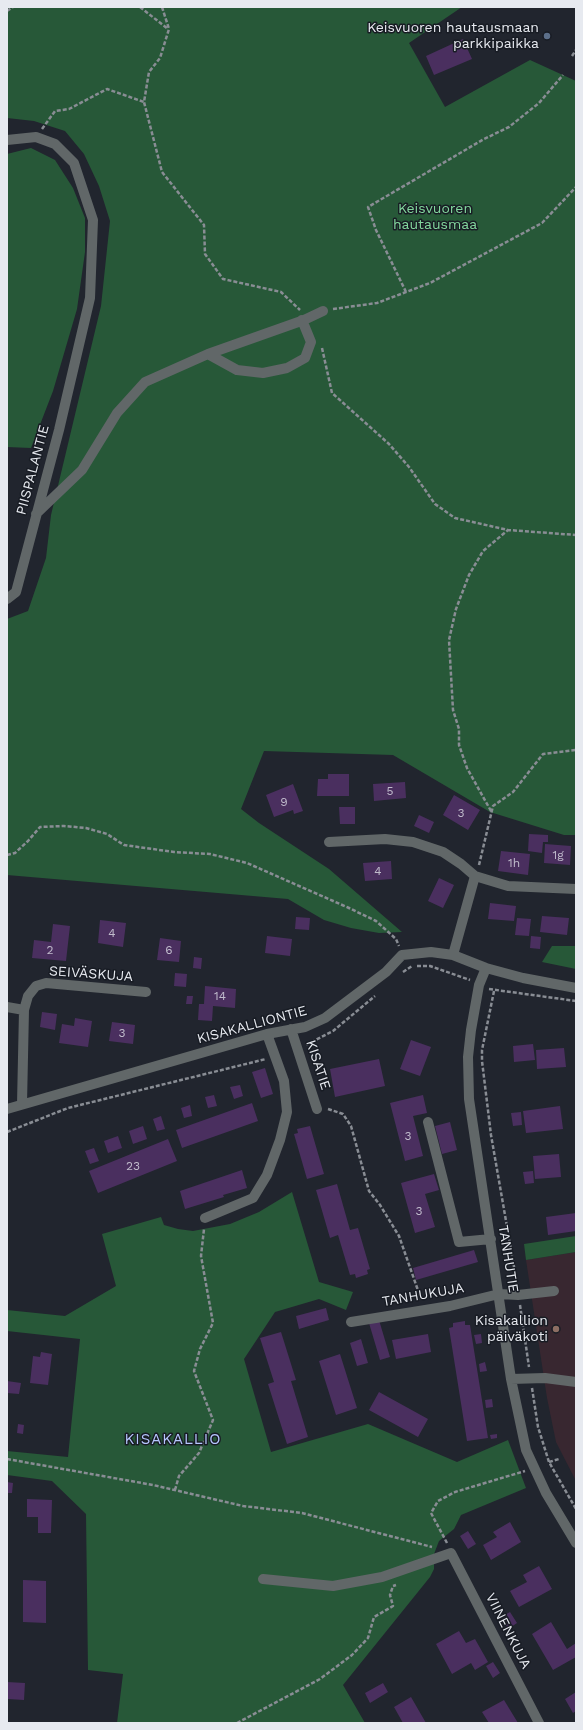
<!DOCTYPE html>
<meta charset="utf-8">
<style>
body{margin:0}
#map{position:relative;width:583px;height:1730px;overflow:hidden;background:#21252e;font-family:"Work Sans",sans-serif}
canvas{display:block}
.frame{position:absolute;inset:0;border:8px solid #e7eaf0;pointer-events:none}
</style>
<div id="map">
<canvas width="583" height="1730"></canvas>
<div class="frame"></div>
</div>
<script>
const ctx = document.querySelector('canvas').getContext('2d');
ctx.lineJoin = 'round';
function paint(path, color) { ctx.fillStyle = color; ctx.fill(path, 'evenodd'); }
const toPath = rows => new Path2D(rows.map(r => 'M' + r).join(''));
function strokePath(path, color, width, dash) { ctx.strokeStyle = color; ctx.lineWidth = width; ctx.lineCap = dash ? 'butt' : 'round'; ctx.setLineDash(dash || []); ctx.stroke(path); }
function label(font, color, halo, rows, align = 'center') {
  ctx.font = font + ' "Work Sans",sans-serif'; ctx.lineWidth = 3; ctx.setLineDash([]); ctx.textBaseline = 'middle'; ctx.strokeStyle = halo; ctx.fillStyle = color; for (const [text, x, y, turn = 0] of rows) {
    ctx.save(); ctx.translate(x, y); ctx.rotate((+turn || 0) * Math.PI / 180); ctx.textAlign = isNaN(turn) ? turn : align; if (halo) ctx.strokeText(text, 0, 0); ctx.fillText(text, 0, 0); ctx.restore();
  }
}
const education = toPath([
 [576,1252,576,1481,556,1442,547,1398,526,1260]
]);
const green = toPath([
 [7,7,462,7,409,43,445,107,530,60,576,81,576,835,564,835,490,812,393,755,264,751,241,809,259,823,329,869,402,932,379,933,351,928,324,920,288,899,7,875,7,619,28,611,46,558,51,515,101,306,110,221,99,186,84,154,65,131,34,121,7,118],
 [31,148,55,160,73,188,85,218,85,252,77,309,53,391,31,448,7,447,7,154],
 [552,946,576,946,576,969,542,962],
 [292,1192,319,1282,353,1292,346,1310,319,1299,275,1312,244,1359,271,1452,368,1424,457,1462,508,1440,526,1488,461,1515,454,1529,439,1541,434,1554,434,1569,430,1577,343,1685,365,1723,117,1723,123,1674,88,1670,86,1514,52,1481,7,1475,7,1451,68,1457,80,1339,7,1331,7,1310,65,1316,116,1286,102,1234,161,1217,164,1225,178,1229,193,1231,230,1224,259,1212],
 [576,1236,576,1252,526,1260,524,1244]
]);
const building = toPath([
 [463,39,472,59,434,75,426,56],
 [328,774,349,774,349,796,317,796,318,779,328,779],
 [405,782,406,798,374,801,373,784],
 [293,784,303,811,294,814,293,810,274,817,266,795],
 [454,795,480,810,468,830,443,815],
 [339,807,355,807,355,824,340,824],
 [419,815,434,822,429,833,414,826],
 [529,834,548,835,548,842,543,842,542,853,528,851],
 [545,844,571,846,570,865,544,863],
 [501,851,530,854,528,875,498,871],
 [391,861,392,879,365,881,363,863],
 [439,878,454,885,443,908,428,901],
 [490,903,516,906,514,921,488,919],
 [542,916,569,918,567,935,540,932],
 [296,917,310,918,309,930,295,929],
 [517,918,531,919,529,936,515,935],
 [100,920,126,923,123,947,98,943],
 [53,924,70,926,66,961,32,958,34,940,51,942],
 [267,936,292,939,290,956,265,953],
 [531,936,541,937,540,949,530,948],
 [160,938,181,941,179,962,157,960],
 [194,957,202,958,201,969,193,968],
 [175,973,187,974,186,987,174,986],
 [205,986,236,989,235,1008,213,1006,212,1021,198,1020,199,1004,204,1004],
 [187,996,193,996,192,1004,186,1004],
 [42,1012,57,1014,55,1030,40,1027],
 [75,1018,92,1021,88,1047,59,1043,62,1024,74,1026],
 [112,1022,135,1025,133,1044,109,1041],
 [411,1040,431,1047,420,1076,400,1069],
 [533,1044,535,1060,514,1062,513,1046],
 [564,1048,566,1067,537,1069,536,1050],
 [379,1059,385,1086,335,1097,330,1069],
 [265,1068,273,1094,261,1098,252,1072],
 [240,1085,243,1096,234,1099,230,1087],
 [214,1095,217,1106,208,1108,205,1097],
 [423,1095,427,1113,413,1116,423,1156,405,1161,390,1103],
 [252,1103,258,1121,182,1148,176,1130],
 [190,1105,192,1116,184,1118,181,1108],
 [560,1106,563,1129,526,1133,523,1111],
 [521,1112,522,1125,513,1126,511,1113],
 [161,1116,165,1129,157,1131,153,1119],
 [450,1122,457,1150,442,1154,435,1126],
 [143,1126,147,1139,133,1144,129,1131],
 [310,1126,324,1174,307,1179,294,1134,298,1133,297,1129],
 [118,1136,122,1148,108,1153,104,1141],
 [168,1139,177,1161,98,1193,89,1171],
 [94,1148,99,1161,90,1164,85,1151],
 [559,1154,561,1177,535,1179,533,1156],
 [242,1170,247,1188,223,1195,224,1197,185,1209,180,1191],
 [533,1171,534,1183,525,1184,523,1172],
 [434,1174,439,1190,425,1194,435,1227,415,1233,401,1183],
 [337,1184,350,1230,358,1228,370,1269,367,1270,368,1274,356,1278,355,1274,350,1275,338,1235,330,1238,316,1190],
 [576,1213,576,1231,548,1235,546,1217],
 [474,1250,478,1262,416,1280,413,1268],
 [326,1308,329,1320,299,1329,296,1316],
 [379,1320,390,1357,380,1360,369,1323],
 [465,1321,465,1325,470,1325,488,1438,467,1441,449,1328,453,1327,453,1323],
 [281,1332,296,1380,291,1381,308,1437,287,1444,268,1384,274,1382,260,1338],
 [428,1334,431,1352,396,1359,392,1340],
 [481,1334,482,1343,476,1344,474,1335],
 [361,1339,368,1363,357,1366,350,1343],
 [41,1352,52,1354,48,1385,30,1383,33,1356,40,1357],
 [340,1354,357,1408,336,1415,319,1361],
 [485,1362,487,1371,480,1372,479,1364],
 [7,1381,21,1383,19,1394,7,1393],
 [379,1392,428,1419,418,1437,369,1410],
 [492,1399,493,1407,486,1408,485,1400],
 [18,1424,24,1425,23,1434,17,1433],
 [497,1434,497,1438,491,1439,490,1435],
 [7,1482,13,1483,12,1493,7,1493],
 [27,1499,52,1500,51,1533,38,1533,38,1517,27,1517],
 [510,1522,521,1542,491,1560,483,1545,497,1537,493,1532],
 [468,1531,476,1544,468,1549,460,1536],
 [539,1566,552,1589,519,1607,510,1591,527,1582,523,1575],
 [23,1580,46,1581,46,1623,23,1622],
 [510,1612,517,1623,508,1629,501,1617],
 [551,1622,567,1649,576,1643,576,1657,553,1670,532,1634],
 [459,1631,466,1643,475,1639,488,1662,475,1670,471,1663,452,1674,436,1644],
 [493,1662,500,1673,493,1678,486,1666],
 [7,1682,25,1683,24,1700,8,1699,7,1704],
 [383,1683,388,1692,370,1703,365,1693],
 [576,1692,576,1711,573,1713,565,1699],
 [411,1697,426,1723,403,1723,394,1707],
 [504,1700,518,1723,489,1723,482,1712]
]);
const path = toPath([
 [140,7,168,29],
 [162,7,169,29,160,58,149,72,144,102,162,172,204,225,205,254,223,279,281,292,300,310],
 [7,11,13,7],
 [572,56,576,50],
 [42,129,55,111,69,109,107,89,144,102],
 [406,292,376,230,368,207,484,139,509,127,539,103,563,75],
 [333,309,377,303,430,283,542,223,576,187],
 [322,348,332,393,389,444,409,467,435,504,455,518,508,530,576,535],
 [491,811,467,768,459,745,459,729,453,710,449,640,456,609,469,575,483,551,508,530],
 [7,855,15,853,28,841,40,827,64,826,86,828,107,834,124,845,174,852,210,854,247,863,349,908,376,921,396,939,399,946],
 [479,865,493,806,513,792,543,754,576,750],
 [417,966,430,966,470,980],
 [403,972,412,966],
 [489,989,576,1001],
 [494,991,482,1050,482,1061,491,1135,517,1284],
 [306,1045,333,1031,375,996],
 [328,1109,343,1114,351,1126,369,1191,380,1205,399,1236,421,1299],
 [7,1132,68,1108,266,1059],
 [520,1305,529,1367],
 [532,1388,538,1427,549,1462,576,1509],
 [7,1459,153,1485,243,1506,302,1513,432,1547],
 [549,1462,559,1459],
 [175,1490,179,1476,199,1453,213,1420,194,1371,200,1349,213,1323,201,1256,204,1229],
 [447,1543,431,1513,438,1501,455,1492,525,1471],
 [237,1723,320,1679,352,1655,368,1638,374,1617,393,1606,390,1595,393,1586,396,1585]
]);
const minor = toPath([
 [7,140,36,137,55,144,74,163,93,220,90,298,59,430,16,592,7,599],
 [208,354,237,370,263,373,287,368,305,358,311,342,302,320],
 [36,514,82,470,117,413,145,382,208,354,304,320,323,311],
 [329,842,385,839,413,842,443,852,461,864,475,876,453,955],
 [475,876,508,886,576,889],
 [486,968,479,985,471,1030,468,1057,469,1099,511,1379,526,1450,546,1493,576,1543],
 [7,1007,24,1010],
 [291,1029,317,1109],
 [22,1104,24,1010,28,996,36,986,46,983,146,992],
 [7,1109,267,1034,305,1027,325,1018,386,972,402,955,431,952,453,955,486,968,523,978,576,988],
 [428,1122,459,1242,491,1239],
 [205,1218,253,1198,267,1175,280,1140,287,1112,284,1081,267,1034],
 [351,1322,450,1306,499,1294,518,1295,554,1291],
 [511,1379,545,1378,576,1382],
 [263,1579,333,1586,382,1577,451,1553,539,1723]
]);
const markers = [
 [547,36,4,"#5c6f8a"],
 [556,1329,4,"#8d6e63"]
];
const numberNames = [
 ["5",390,791],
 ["9",284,802],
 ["3",461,813],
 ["1g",558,855],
 ["1h",514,863],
 ["4",378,871],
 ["4",112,933],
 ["2",50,950],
 ["6",169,950],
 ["14",220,996],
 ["3",122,1033],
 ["3",408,1136],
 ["23",133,1166],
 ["3",419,1211]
];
const poiNames = [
 ["Keisvuoren hautausmaan",539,28],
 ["parkkipaikka",539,44],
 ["Kisakallion",548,1321],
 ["päiväkoti",548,1337]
];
const parkNames = [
 ["Keisvuoren",435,209],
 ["hautausmaa",435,225]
];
const streetNames = [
 ["PIISPALANTIE",33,470,-75],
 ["SEIVÄSKUJA",91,974,4],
 ["KISAKALLIONTIE",252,1025,-15],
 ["KISATIE",318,1065,72],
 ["TANHUTIE",508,1259,81],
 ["TANHUKUJA",423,1295,-10],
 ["VIINENKUJA",508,1631,63]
];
const neighbourhoodNames = [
 ["KISAKALLIO",173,1440]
];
paint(education, '#382730');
paint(green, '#275838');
paint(building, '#4a2f5f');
strokePath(path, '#898d94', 2.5, [4, 2]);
strokePath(minor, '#616768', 10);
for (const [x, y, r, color] of markers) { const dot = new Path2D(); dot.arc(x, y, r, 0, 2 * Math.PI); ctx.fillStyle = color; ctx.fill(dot); strokePath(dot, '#181c24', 1.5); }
label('12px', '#c0bbcc', null, numberNames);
label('14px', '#e7eaf0', '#181c24', poiNames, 'right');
label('14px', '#83d89e', '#181c24', parkNames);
label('14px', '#e7eaf0', '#181c24', streetNames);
ctx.letterSpacing = '1px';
label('15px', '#b6c6fe', '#181c24', neighbourhoodNames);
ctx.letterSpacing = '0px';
</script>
